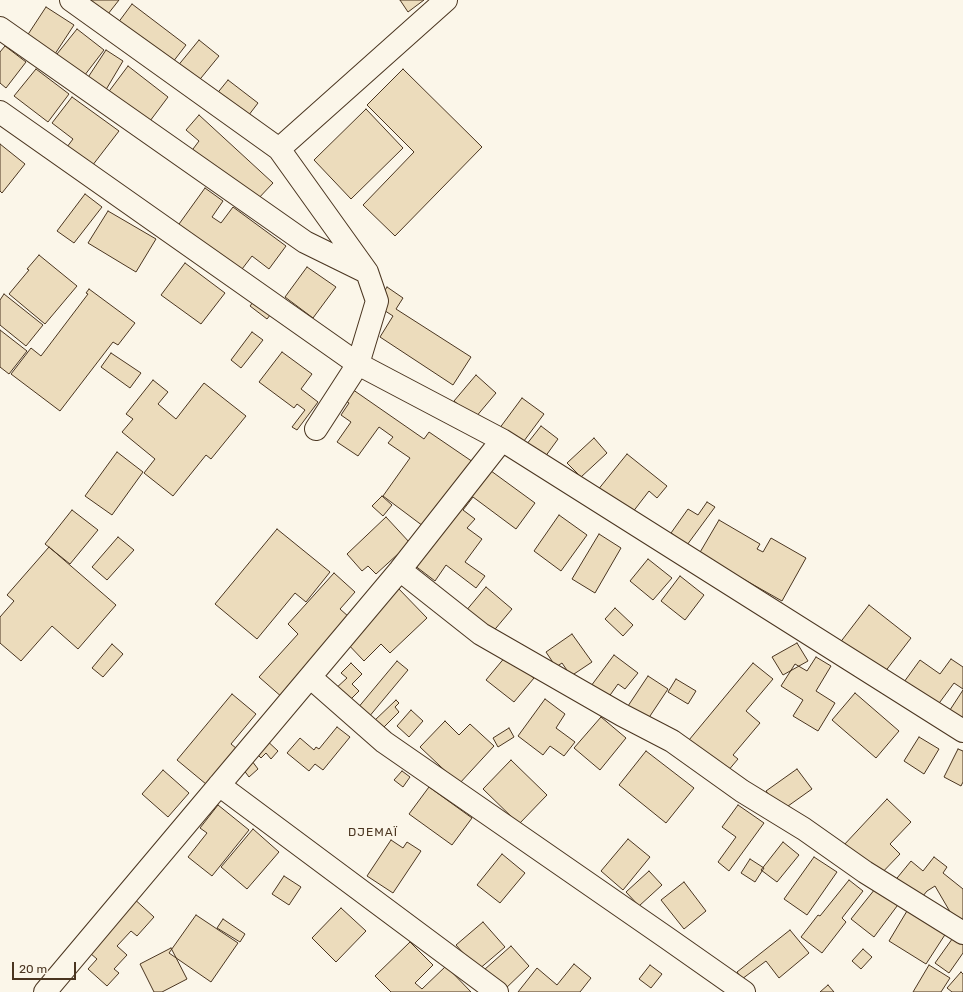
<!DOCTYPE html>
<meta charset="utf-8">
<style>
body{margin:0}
#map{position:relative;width:963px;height:992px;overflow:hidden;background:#fbf6e9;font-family:Rubik,sans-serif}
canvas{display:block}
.scale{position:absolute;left:12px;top:962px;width:64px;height:18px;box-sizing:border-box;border:2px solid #4a3520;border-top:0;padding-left:5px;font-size:12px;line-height:14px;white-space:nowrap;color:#4a3520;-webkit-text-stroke:3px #fbf6e9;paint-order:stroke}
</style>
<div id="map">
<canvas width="963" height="992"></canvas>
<div class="scale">20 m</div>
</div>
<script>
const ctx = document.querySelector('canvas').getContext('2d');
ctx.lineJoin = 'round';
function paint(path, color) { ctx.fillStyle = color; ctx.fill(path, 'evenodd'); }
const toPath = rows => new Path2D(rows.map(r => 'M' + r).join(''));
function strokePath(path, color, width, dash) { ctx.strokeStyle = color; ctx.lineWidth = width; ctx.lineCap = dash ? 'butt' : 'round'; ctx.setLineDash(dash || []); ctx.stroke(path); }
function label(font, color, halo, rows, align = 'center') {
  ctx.font = font + ' Rubik,sans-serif'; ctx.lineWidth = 3; ctx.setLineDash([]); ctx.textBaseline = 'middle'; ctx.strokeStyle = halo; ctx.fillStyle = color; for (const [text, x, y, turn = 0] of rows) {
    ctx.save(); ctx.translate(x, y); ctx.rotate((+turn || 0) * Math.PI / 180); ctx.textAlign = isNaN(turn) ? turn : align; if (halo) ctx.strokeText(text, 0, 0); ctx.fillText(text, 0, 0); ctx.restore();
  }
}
const building = toPath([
 [90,0,119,0,108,14,90,0],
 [400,0,424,0,408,12,400,0],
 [132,4,186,45,166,71,112,31,132,4],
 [46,7,74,25,53,57,25,39,46,7],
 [77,29,104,50,81,80,53,59,77,29],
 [199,40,219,56,192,89,172,73,199,40],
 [5,46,26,62,6,88,0,83,0,52,5,46],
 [106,50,123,61,104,93,85,82,106,50],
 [128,66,168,97,147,125,107,94,128,66],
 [36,69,69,94,48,122,14,96,36,69],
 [403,69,482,147,395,236,363,205,414,152,367,105,403,69],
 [228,80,258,103,242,124,211,101,228,80],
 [72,97,119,131,92,166,67,147,73,139,52,123,72,97],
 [366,109,403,148,351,199,314,160,366,109],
 [199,115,273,183,256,201,190,153,199,141,186,130,199,115],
 [0,144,25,164,2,193,0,191,0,144],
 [205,188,223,201,212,217,221,223,233,207,286,246,269,269,252,256,239,273,174,231,205,188],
 [85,194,102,207,74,243,57,231,85,194],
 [108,211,156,239,136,272,88,243,108,211],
 [39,255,77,286,45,324,9,294,29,270,27,269,39,255],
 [185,263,225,293,201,324,161,295,185,263],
 [307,267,336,287,313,318,285,297,307,267],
 [265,287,282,300,267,319,250,306,265,287],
 [387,287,403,298,396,309,471,357,453,385,380,337,393,316,376,305,387,287],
 [89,289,135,323,118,345,113,342,60,411,11,374,31,348,41,356,88,294,86,293,89,289],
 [4,294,43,325,26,346,0,325,0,300,4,294],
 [0,330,27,351,9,374,0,367,0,330],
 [252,332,263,340,241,368,231,360,252,332],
 [282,352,312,374,301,389,318,402,297,430,292,427,305,410,297,404,294,408,259,382,282,352],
 [111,353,141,373,130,388,101,367,111,353],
 [476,375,496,393,475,418,454,401,476,375],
 [153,380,168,392,158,404,176,419,204,383,246,416,211,459,206,455,173,496,144,473,155,459,122,432,133,419,126,414,153,380],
 [349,387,424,439,429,432,473,462,427,529,383,496,410,458,388,443,393,437,379,427,358,456,337,442,351,422,341,415,349,403,341,398,349,387],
 [522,398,544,414,521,445,499,429,522,398],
 [541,426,558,439,537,468,519,454,541,426],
 [594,438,607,453,581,477,567,463,594,438],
 [117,452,143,472,112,515,85,496,117,452],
 [627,454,667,486,657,498,649,491,629,517,597,491,627,454],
 [487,468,535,503,516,529,473,497,463,510,475,519,467,528,482,539,465,562,485,576,476,588,446,565,435,581,414,565,487,468],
 [382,496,392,505,383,516,372,506,382,496],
 [707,502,715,507,687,545,671,533,688,509,698,515,707,502],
 [72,510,98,530,70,564,45,544,72,510],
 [559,515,587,535,561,571,534,551,559,515],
 [386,517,410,543,376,574,368,566,362,571,347,554,386,517],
 [719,520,760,544,757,549,763,552,771,538,806,558,782,601,699,554,719,520],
 [277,529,330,572,306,602,295,593,257,639,215,604,277,529],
 [599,534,621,548,595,593,572,579,599,534],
 [118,537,134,550,107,580,92,567,118,537],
 [49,547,116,605,78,649,52,626,21,661,0,643,0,617,14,601,7,595,49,547],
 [648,559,672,578,653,600,630,581,648,559],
 [334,573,355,592,340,609,349,617,283,698,259,677,298,634,288,624,334,573],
 [680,576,704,595,685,620,661,601,680,576],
 [397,587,427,618,390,653,381,644,364,661,344,640,397,587],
 [486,587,512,609,491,634,465,612,486,587],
 [869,605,911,638,881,677,839,644,869,605],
 [615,608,633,625,623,636,605,619,615,608],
 [572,634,592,662,571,676,562,663,556,667,546,652,572,634],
 [797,643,808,661,783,675,772,657,797,643],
 [112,644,123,654,103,677,92,668,112,644],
 [614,655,638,673,625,689,618,684,608,698,591,686,614,655],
 [506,656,534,678,514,702,486,680,506,656],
 [816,657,831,666,816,691,835,703,818,731,793,716,803,700,781,686,795,664,807,671,816,657],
 [951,659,963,667,963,689,954,683,937,706,904,682,920,660,940,674,951,659],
 [397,661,408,670,368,718,357,709,397,661],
 [351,663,362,674,352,684,359,691,347,703,334,690,347,678,341,673,351,663],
 [753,663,773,679,746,711,760,723,733,755,738,759,727,772,689,740,753,663],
 [648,676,668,689,646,722,626,709,648,676],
 [676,679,696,691,688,704,668,692,676,679],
 [963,690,963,722,948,713,963,690],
 [855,693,899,731,876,758,832,720,855,693],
 [232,694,256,714,231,744,242,753,212,789,177,760,232,694],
 [545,699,565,714,556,728,575,742,564,756,550,746,543,755,518,736,545,699],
 [396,700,399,703,395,707,399,712,381,730,373,722,396,700],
 [411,710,423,721,409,737,397,726,411,710],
 [601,717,626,738,600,770,574,748,601,717],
 [445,721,459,735,470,724,494,746,459,784,420,747,445,721],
 [337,727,350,737,323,770,315,764,309,771,287,753,300,738,314,750,316,747,319,749,337,727],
 [509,728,514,737,498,747,493,738,509,728],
 [263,737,278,751,271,759,266,753,261,758,252,749,263,737],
 [919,737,939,749,924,774,904,761,919,737],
 [958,749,963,751,963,782,961,786,944,777,958,749],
 [646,751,694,788,666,823,619,785,646,751],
 [511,760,547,795,519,824,483,789,511,760],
 [252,761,258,769,249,777,243,769,252,761],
 [797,769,812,789,781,811,766,791,797,769],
 [163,770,189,793,168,817,142,794,163,770],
 [402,771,410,777,403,787,394,780,402,771],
 [429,787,472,818,452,845,409,814,429,787],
 [887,799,911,822,890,844,900,854,877,878,843,846,887,799],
 [218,805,249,830,212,876,188,857,207,833,200,828,218,805],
 [738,805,764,823,729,871,718,862,736,837,722,827,738,805],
 [253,829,279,852,247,889,221,867,253,829],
 [628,839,650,857,623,890,601,871,628,839],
 [391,840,403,848,407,842,421,851,393,893,367,876,391,840],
 [783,842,799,855,777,882,761,870,783,842],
 [502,854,525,873,500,903,477,885,502,854],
 [814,857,837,872,807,915,784,899,814,857],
 [934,857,947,867,943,873,963,889,963,920,956,922,935,886,927,891,918,902,893,883,911,861,923,871,934,857],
 [750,859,764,868,755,882,741,873,750,859],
 [649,871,662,885,639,906,626,892,649,871],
 [284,876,301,887,289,905,272,894,284,876],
 [849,880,863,891,842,918,846,922,822,953,801,937,818,915,820,916,849,880],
 [684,882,706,911,684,929,661,900,684,882],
 [879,884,903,898,874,937,851,919,879,884],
 [131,896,154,917,137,936,131,931,117,946,127,955,114,969,119,973,107,986,88,969,97,959,84,948,131,896],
 [910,906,948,930,926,964,889,941,910,906],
 [341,908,366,931,336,962,312,938,341,908],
 [196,915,238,943,211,982,169,953,196,915],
 [223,919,245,934,240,942,217,928,223,919],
 [483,922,505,947,478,970,456,945,483,922],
 [790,930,809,953,779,978,766,961,742,979,737,972,790,930],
 [955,935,963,940,963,953,949,973,935,963,955,935],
 [410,942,433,965,415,983,422,989,446,966,471,992,391,992,375,976,410,942],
 [511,946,529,966,503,991,484,970,511,946],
 [171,948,187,979,162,992,154,992,140,964,171,948],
 [863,949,872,957,861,969,852,961,863,949],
 [574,964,591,978,580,992,518,992,537,968,557,985,574,964],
 [650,965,662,974,651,988,639,979,650,965],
 [929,965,950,978,941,992,913,992,929,965],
 [961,972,963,974,963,992,952,992,947,988,961,972],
 [828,985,834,992,820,992,828,985]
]);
const minor = toPath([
 [71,0,279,149,367,272,377,301,358,364,502,440,963,731],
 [0,28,305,242,364,271],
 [0,112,358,364,316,429],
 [279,149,446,0],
 [400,570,481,634,622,715,672,741,742,791,804,829,865,872,963,933],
 [310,677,384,742,667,938,744,992],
 [219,785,497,992],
 [45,992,400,570,502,440]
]);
const neighbourhoodNames = [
 ["DJEMAÏ",373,833]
];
paint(building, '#ecdcbc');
strokePath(building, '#4a3520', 1);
strokePath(minor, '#4a3520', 24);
strokePath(minor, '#fbf6e9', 22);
ctx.letterSpacing = '1px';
label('12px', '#4a3520', '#fbf6e9', neighbourhoodNames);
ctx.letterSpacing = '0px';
</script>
